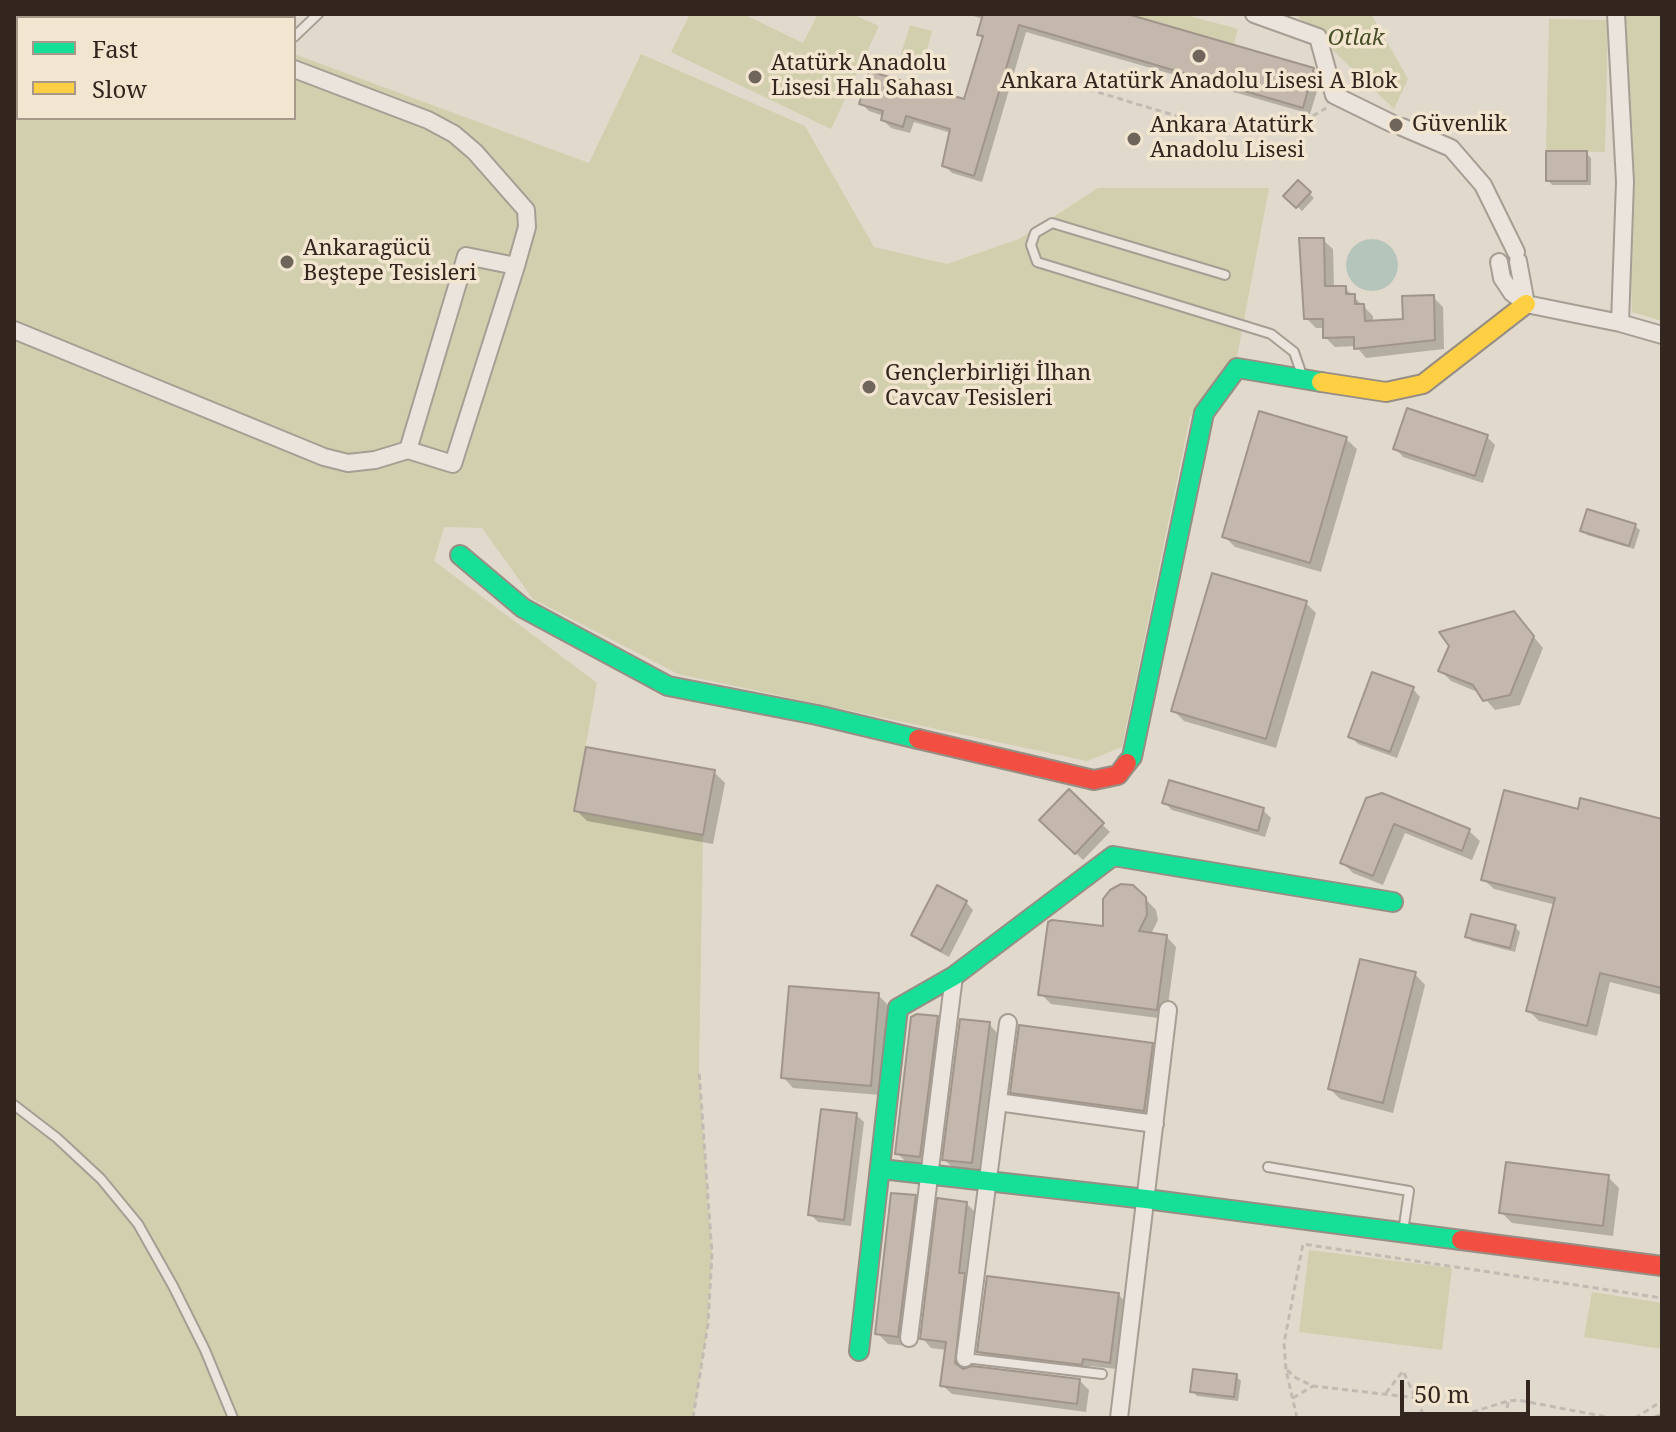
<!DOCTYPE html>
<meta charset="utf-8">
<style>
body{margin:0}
#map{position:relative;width:1676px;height:1432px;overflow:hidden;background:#e1d9cb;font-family:"Noto Serif",serif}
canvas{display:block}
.frame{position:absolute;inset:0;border:16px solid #33261e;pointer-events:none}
.legend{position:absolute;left:16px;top:16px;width:280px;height:104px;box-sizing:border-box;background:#f2e6d1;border:2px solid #a69989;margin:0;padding:10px 14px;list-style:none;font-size:24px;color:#33261e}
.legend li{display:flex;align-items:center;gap:16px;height:40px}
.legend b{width:40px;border:2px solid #a69989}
.scale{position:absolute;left:1400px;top:1380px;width:130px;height:36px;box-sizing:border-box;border:4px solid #33261e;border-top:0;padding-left:10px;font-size:24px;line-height:28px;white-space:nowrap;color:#33261e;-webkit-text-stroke:6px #f2e6d1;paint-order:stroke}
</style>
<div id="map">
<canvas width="1676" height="1432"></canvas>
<div class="frame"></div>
<ul class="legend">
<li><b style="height:10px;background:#16e098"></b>Fast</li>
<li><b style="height:10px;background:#ffcf43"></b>Slow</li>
</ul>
<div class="scale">50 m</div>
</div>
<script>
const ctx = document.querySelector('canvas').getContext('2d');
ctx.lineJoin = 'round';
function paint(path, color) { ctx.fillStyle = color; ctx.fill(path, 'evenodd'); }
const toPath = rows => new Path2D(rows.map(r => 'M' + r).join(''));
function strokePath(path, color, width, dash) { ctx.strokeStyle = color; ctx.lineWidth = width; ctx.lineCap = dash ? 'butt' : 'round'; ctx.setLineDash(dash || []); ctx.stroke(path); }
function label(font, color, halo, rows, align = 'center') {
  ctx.font = font + ' "Noto Serif",serif'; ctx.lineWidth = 7; ctx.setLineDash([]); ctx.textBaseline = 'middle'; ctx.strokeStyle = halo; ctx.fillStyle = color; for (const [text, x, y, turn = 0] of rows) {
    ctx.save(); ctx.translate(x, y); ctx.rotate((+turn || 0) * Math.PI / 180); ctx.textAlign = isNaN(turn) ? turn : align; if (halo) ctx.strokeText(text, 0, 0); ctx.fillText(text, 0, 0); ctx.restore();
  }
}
const green = toPath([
 [14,14,236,14,240,18,18,18,18,118,294,118,294,54,589,163,641,54,805,126,874,247,947,264,1019,239,1098,188,1269,188,1237,357,1190,417,1122,747,1087,761,678,674,533,599,482,528,444,527,434,561,597,683,574,811,703,835,699,1070,712,1254,708,1324,693,1418,14,1418],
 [690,14,743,14,803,43,818,14,852,14,879,26,831,129,671,52],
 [1127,14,1182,14,1238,29,1234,44],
 [1295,14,1371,14,1408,79,1394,109],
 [1624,14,1662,14,1662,321,1632,312],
 [1549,19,1608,20,1605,152,1546,151],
 [910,25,932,31,923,64,900,57],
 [1309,1250,1452,1268,1442,1350,1299,1332],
 [1592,1292,1662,1303,1662,1349,1584,1337]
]);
const water = toPath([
 '1346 265a26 26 0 1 1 52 0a26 26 0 1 1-52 0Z'
]);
const shadow = toPath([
 [966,14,1119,14,1313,70,1321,78,1310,114,1026,32,982,182,952,173,944,165,951,133,914,122,910,133,891,128,883,120,884,116,869,111,861,103,965,102,984,39,979,34,984,19],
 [1586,153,1591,158,1591,185,1552,185,1548,180],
 [1298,183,1314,198,1302,211,1286,196],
 [1323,240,1333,249,1334,288,1345,288,1373,316,1373,322,1405,321,1433,297,1443,307,1444,349,1366,358,1356,346,1335,347,1325,337,1325,328,1316,328,1306,318],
 [1487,437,1495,445,1483,483,1403,457,1396,449],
 [1346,439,1357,449,1321,572,1235,547,1224,536],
 [1635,526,1640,530,1634,549,1587,535,1583,530],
 [1306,603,1316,613,1276,748,1184,721,1173,710],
 [1524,625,1543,648,1520,705,1495,710,1480,693,1451,681,1441,671],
 [1413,689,1420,697,1397,758,1358,744,1350,736],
 [714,772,725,783,713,844,587,821,576,810],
 [1069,792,1110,832,1083,860,1042,820],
 [1367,800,1469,831,1480,841,1472,860,1405,833,1383,885,1353,873,1342,862],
 [1164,802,1263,810,1271,818,1265,837,1172,810],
 [1579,811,1662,821,1662,995,1610,982,1597,1036,1539,1021,1529,1011,1556,905,1494,889,1483,879],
 [1137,890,1156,910,1158,920,1151,934,1166,936,1176,947,1166,1019,1051,1004,1041,994,1105,928],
 [966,902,973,910,949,957,921,942,913,935],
 [1515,927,1520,932,1515,952,1472,941,1467,936],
 [1415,974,1425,985,1393,1113,1340,1099,1330,1089],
 [878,995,889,1006,881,1095,793,1088,783,1077],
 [937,1018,948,1029,930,1167,908,1164,898,1154],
 [989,1024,999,1035,983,1173,955,1170,944,1159],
 [1152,1045,1160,1053,1151,1118,1020,1100,1012,1092],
 [856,1115,864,1122,851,1226,818,1222,810,1214],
 [1608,1177,1619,1188,1613,1236,1512,1223,1501,1212],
 [915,1197,925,1208,908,1346,888,1344,877,1333],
 [967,1204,976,1213,973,1285,964,1371,1079,1380,1089,1390,1086,1412,952,1394,942,1385,947,1350,931,1348,922,1338],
 [1119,1295,1126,1303,1117,1369,1090,1366,1089,1371,987,1359,979,1352],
 [1236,1376,1241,1381,1238,1401,1197,1396,1192,1391],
 [1662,1413,1662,1418,1649,1418,1650,1417]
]);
const building = toPath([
 [983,14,1127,14,1314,68,1303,108,1019,25,974,176,942,166,950,129,906,116,903,127,881,120,883,111,859,104,869,71,964,99,983,36,977,35,983,14],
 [1546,151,1587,151,1587,181,1546,181,1546,151],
 [1298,180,1311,192,1296,208,1283,196,1298,180],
 [1299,238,1324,238,1325,286,1346,286,1346,294,1355,294,1355,304,1364,304,1365,321,1403,319,1402,296,1434,295,1435,340,1354,349,1354,337,1323,338,1323,319,1304,319,1299,238],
 [1407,408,1488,435,1475,476,1393,449,1407,408],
 [1259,411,1347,437,1310,563,1222,537,1259,411],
 [1587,509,1636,524,1629,546,1580,531,1587,509],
 [1212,573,1307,601,1266,739,1171,711,1212,573],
 [1514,611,1534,636,1510,695,1483,701,1473,685,1438,671,1449,646,1439,632,1514,611],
 [1372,672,1414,687,1390,752,1348,737,1372,672],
 [586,747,715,770,703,835,574,811,586,747],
 [1169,780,1264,808,1258,831,1162,803,1169,780],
 [1069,789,1104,823,1075,854,1039,820,1069,789],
 [1504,790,1578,809,1580,798,1662,819,1662,988,1600,973,1587,1026,1526,1011,1555,898,1481,880,1504,790],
 [1382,793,1470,829,1462,851,1394,824,1373,876,1340,863,1366,798,1382,793],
 [1121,884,1133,885,1146,897,1147,915,1139,931,1167,935,1157,1010,1038,995,1048,922,1052,920,1103,926,1103,899,1110,890,1121,884],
 [937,885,967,901,941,951,911,935,937,885],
 [1471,914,1516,925,1510,948,1465,937,1471,914],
 [1360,959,1416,972,1383,1103,1328,1089,1360,959],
 [789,986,879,993,871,1086,781,1078,789,986],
 [917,1014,938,1016,920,1157,895,1154,911,1017,917,1014],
 [960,1019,990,1022,972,1163,942,1160,960,1019],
 [1019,1025,1153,1043,1144,1111,1010,1093,1019,1025],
 [821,1109,857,1113,844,1220,808,1215,821,1109],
 [1506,1162,1609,1175,1603,1226,1499,1213,1506,1162],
 [891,1193,916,1195,898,1337,875,1334,891,1193],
 [937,1198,967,1202,959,1273,965,1273,955,1363,963,1369,972,1366,1080,1379,1077,1404,940,1386,946,1342,920,1339,937,1198],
 [987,1276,1119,1293,1110,1363,1083,1359,1082,1365,977,1352,987,1276],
 [1193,1369,1237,1374,1234,1397,1190,1392,1193,1369]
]);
const path = toPath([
 [1031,72,1193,121,1251,125,1311,117,1326,108],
 [1287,1370,1296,1378,1313,1386,1418,1398],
 [1386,1393,1403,1371,1425,1418],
 [1293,1398,1313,1386],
 [693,1418,708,1324,712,1254,699,1070],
 [1297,1418,1286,1370,1284,1343,1303,1244,1662,1298],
 [1453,1418,1508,1401,1518,1400,1612,1418],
 [1506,1418,1508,1401],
 [1635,1418,1662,1401]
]);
const lane = toPath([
 [294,37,318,14],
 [1225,275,1052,223,1035,233,1031,245,1037,262,1271,334,1294,352,1302,375],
 [14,1105,57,1138,101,1179,138,1224,173,1286,205,1350,233,1418],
 [1268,1167,1409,1191,1403,1232],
 [965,1358,1102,1374]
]);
const street = toPath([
 [218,14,222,18],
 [1254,14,1318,37,1334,95,1391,123],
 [1616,14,1625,182,1620,323],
 [294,69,428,120,454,134,475,152,526,210,527,227,516,266],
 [1402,127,1451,148,1483,185,1516,252],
 [466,256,516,266,453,464,408,450,466,256],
 [1518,261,1526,304],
 [1499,262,1502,278,1512,293,1526,304,1620,323,1662,335],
 [14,330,324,457,348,463,375,460,408,450],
 [998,1102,1155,1124],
 [909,1338,954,976],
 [965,1358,1008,1023],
 [1119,1418,1168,1010]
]);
const fast = toPath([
 [460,555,523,608,668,686,817,715,918,739],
 [1127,763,1132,757,1204,413,1237,368,1321,382],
 [881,1169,1146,1199,1461,1240],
 [859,1351,898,1008,954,976,1113,856,1393,902]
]);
const slow = toPath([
 [1321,382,1386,392,1423,384,1526,304]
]);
const jam = toPath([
 [918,739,1094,780,1118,775,1127,763],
 [1461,1240,1662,1266]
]);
const markers = [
 [1199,56,8,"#70655b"],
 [755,77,8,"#70655b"],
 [1396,125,8,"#70655b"],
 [1134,139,8,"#70655b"],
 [287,262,8,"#70655b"],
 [869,387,8,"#70655b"]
];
const parkNames = [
 ["Otlak",1356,39]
];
const poiNames = [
 ["Atatürk Anadolu",771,64],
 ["Lisesi Halı Sahası",771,89],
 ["Ankara Atatürk Anadolu Lisesi A Blok",1199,82,"center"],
 ["Güvenlik",1412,125],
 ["Ankara Atatürk",1150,126],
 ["Anadolu Lisesi",1150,151],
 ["Ankaragücü",303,249],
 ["Beştepe Tesisleri",303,274],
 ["Gençlerbirliği İlhan",885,374],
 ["Cavcav Tesisleri",885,399]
];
paint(green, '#d2cfae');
paint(water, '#b6c5bb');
paint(shadow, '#0003');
paint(building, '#c4b7ac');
strokePath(building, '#a1958b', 2);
strokePath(lane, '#a69e94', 12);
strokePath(street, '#a69e94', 20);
strokePath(fast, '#968e84', 22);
strokePath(slow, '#968e84', 22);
strokePath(jam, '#968e84', 22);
strokePath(path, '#c2bbb3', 3, [6, 4]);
strokePath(lane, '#eae4dc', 8);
strokePath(street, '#eae4dc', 16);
strokePath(fast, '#16e098', 18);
strokePath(slow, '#ffcf43', 18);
strokePath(jam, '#f24e42', 18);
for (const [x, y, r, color] of markers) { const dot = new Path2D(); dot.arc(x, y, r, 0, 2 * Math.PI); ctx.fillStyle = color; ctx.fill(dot); strokePath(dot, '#f2e6d1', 3); }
label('italic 22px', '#474e26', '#f2e6d1', parkNames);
label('22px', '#33261e', '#f2e6d1', poiNames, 'left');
</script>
